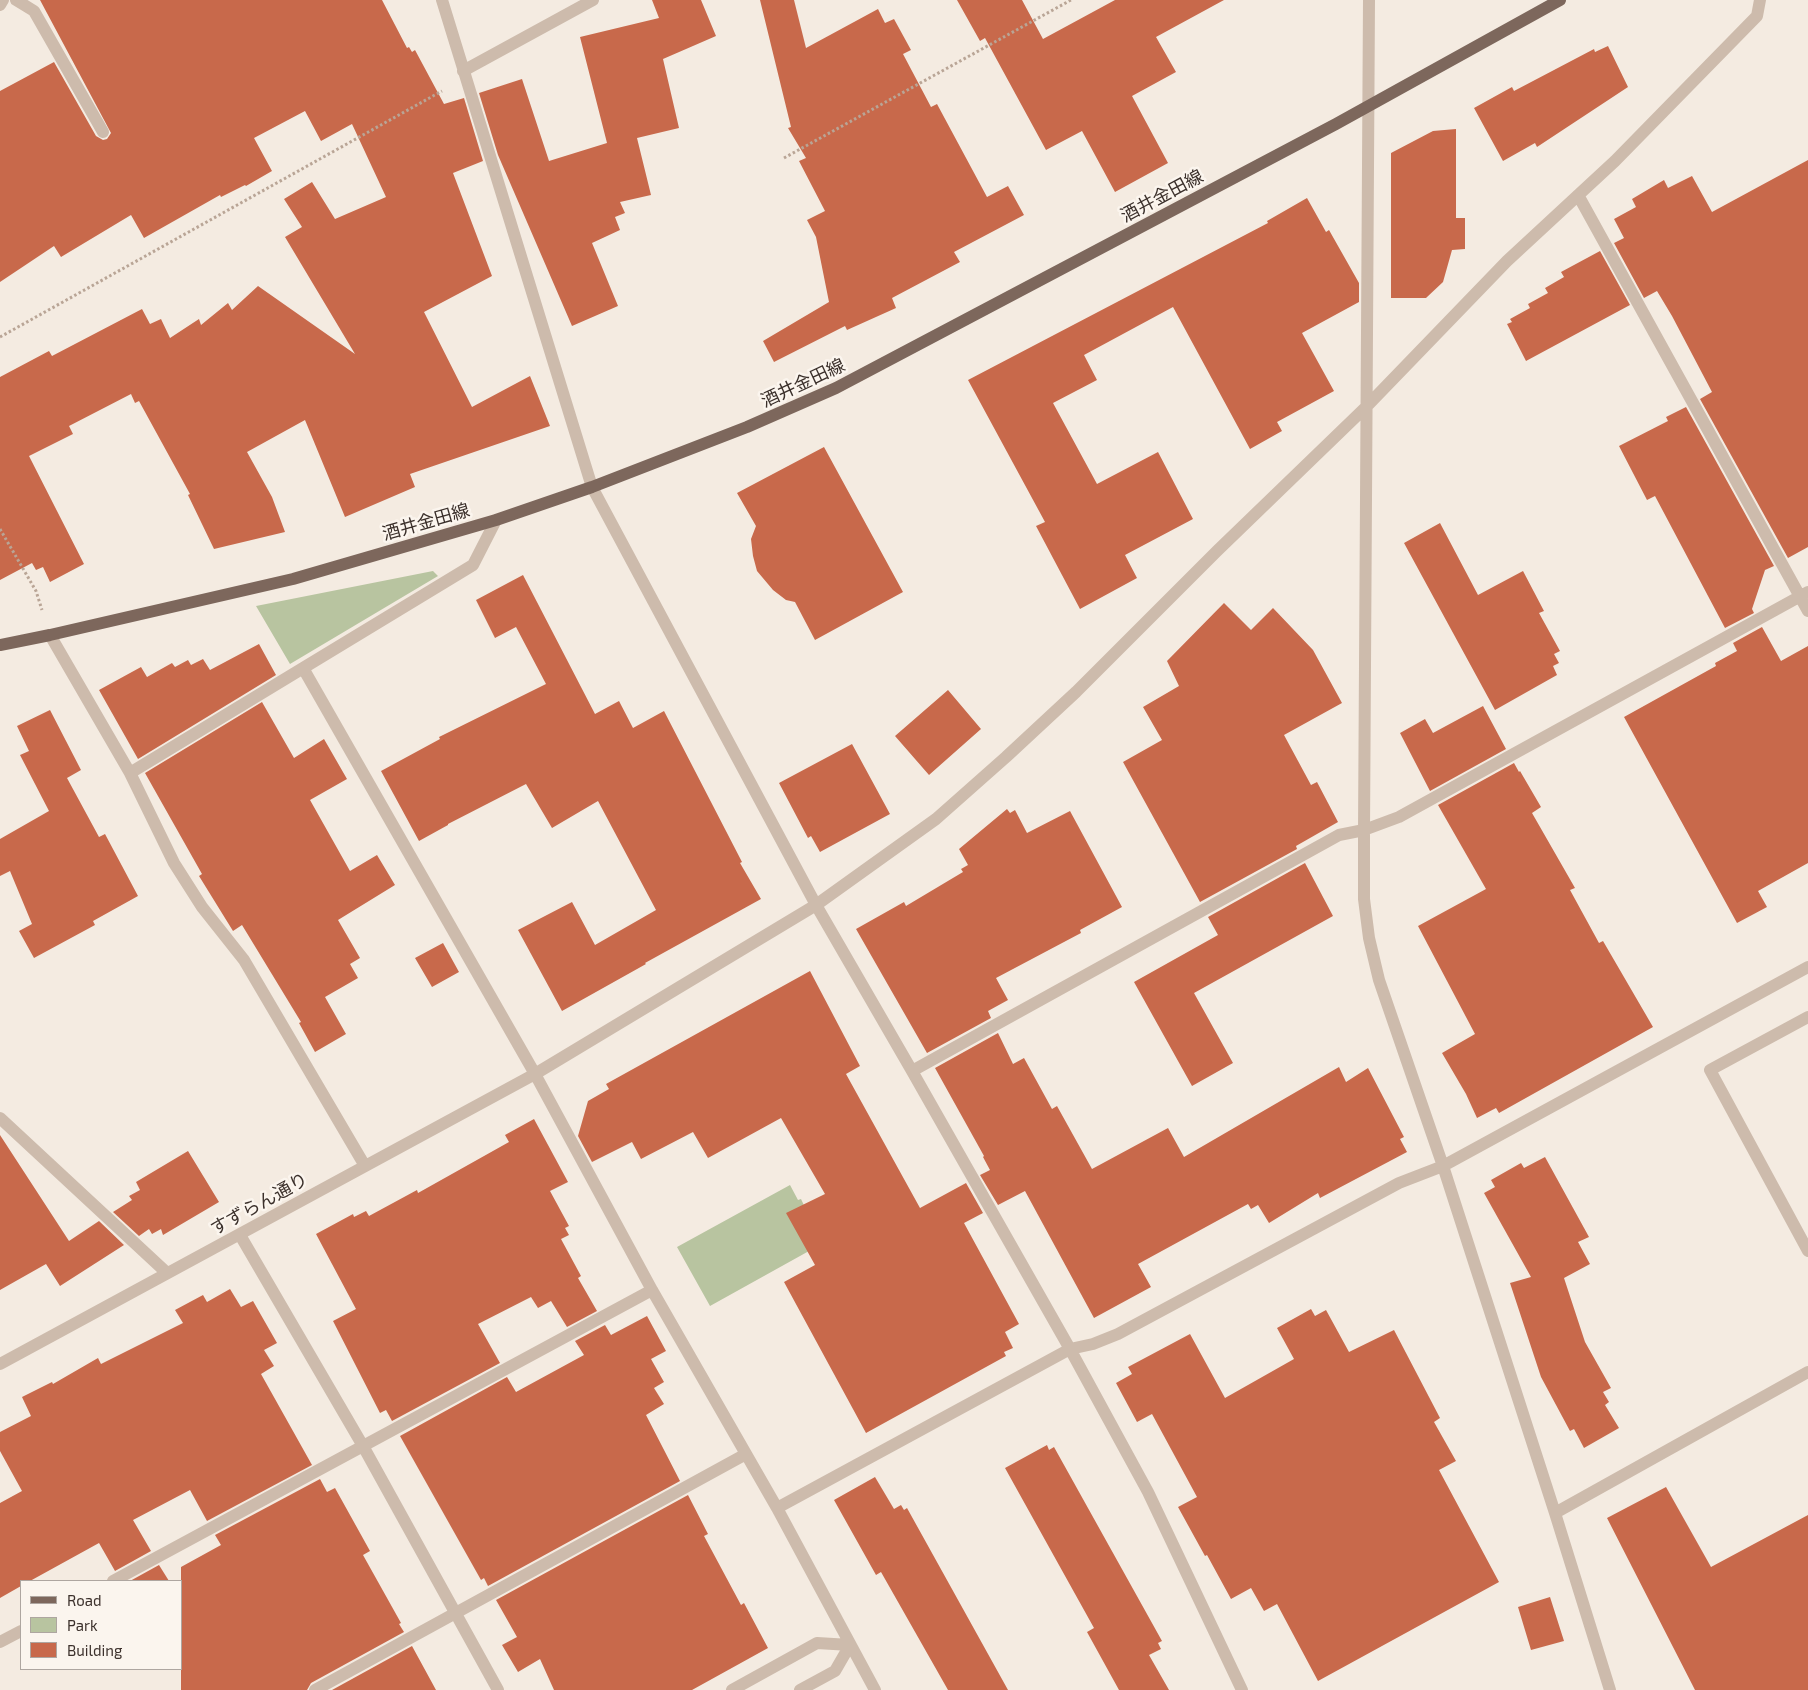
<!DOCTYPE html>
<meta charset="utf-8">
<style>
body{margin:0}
#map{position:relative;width:1808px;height:1690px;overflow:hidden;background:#f4ebe1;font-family:"Exo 2",sans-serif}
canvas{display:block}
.legend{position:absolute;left:20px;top:1580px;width:162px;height:90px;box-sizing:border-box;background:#fbf5ee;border:1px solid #aea6a0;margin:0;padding:6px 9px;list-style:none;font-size:15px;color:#3b302b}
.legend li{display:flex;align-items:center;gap:10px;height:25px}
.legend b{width:25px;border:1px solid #aea6a0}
</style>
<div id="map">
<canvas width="1808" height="1690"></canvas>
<ul class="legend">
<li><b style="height:6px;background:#7d675c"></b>Road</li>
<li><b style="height:14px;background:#b8c4a0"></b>Park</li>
<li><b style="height:14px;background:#c8694b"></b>Building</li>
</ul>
</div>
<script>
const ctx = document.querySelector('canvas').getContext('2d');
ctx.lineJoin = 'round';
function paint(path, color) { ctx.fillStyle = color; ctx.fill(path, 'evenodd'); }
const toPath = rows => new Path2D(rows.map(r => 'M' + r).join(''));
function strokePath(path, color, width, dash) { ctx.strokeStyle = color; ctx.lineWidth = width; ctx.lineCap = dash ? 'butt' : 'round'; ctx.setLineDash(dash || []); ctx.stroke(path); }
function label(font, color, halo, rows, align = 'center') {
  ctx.font = font + ' "Exo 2","Noto Sans JP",sans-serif'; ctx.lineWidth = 5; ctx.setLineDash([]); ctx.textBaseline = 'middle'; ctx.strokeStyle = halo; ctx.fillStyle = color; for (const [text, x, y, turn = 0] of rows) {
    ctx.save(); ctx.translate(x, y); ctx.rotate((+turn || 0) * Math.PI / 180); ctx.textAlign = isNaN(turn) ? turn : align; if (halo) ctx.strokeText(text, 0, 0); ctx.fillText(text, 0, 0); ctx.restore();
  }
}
const green = toPath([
 [433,571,438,576,290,664,256,606],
 [790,1185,798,1200,801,1199,809,1216,845,1231,710,1306,677,1247]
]);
const building = toPath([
 [40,0,382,0,407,48,409,47,412,52,415,50,444,104,464,98,483,161,453,173,492,276,424,312,472,407,530,376,550,426,410,474,415,487,345,517,305,420,247,452,272,497,285,532,214,549,188,495,190,494,139,401,135,403,131,394,69,426,73,434,29,456,84,564,50,582,43,567,36,570,32,563,0,580,0,377,49,351,52,356,142,309,150,324,161,319,170,338,199,319,201,325,228,303,232,310,258,286,355,354,285,237,302,227,284,199,312,182,335,219,386,197,352,124,321,141,305,111,254,138,272,171,246,186,245,185,221,197,220,195,144,238,131,215,61,257,54,246,0,282,0,91,54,62,96,136,103,140,107,139,111,133],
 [652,0,701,0,716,36,663,59,679,128,637,138,651,195,620,202,625,213,615,217,620,230,592,243,618,306,572,326,498,155,479,93,522,79,549,161,607,143,580,37,659,18],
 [760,0,794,0,806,48,878,9,885,23,894,19,911,50,903,54,931,107,937,104,987,197,1008,186,1024,215,954,252,960,262,892,298,896,308,847,330,845,326,774,362,763,341,829,302,816,237,807,220,825,211,799,161,806,158,788,128,791,127],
 [957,0,1022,0,1043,39,1115,0,1224,0,1156,37,1176,72,1132,96,1168,163,1115,192,1082,131,1046,150,985,38,980,41],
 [1608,46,1628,87,1537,147,1535,143,1503,161,1474,108,1512,87,1514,91,1594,49,1595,52],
 [1456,129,1456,218,1465,218,1465,249,1452,250,1443,282,1426,298,1391,298,1391,153,1433,131],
 [1808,160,1808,547,1788,558,1700,399,1712,392,1672,316,1657,291,1644,298,1614,243,1624,238,1614,219,1636,207,1632,199,1664,180,1668,188,1692,176,1712,212],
 [1307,198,1326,232,1329,230,1359,283,1359,302,1302,333,1334,391,1277,422,1282,431,1250,449,1173,307,1084,355,1097,380,1053,403,1097,484,1158,452,1193,519,1125,555,1137,578,1080,609,1036,526,1045,522,968,380,1203,257,1268,223,1267,221],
 [1600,251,1630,305,1526,361,1507,324,1512,322,1510,319,1530,308,1528,304,1548,293,1545,288,1564,277,1561,272],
 [1686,407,1774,566,1765,570,1752,609,1754,613,1725,628,1655,496,1647,500,1619,446,1668,421,1666,417],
 [824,447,903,592,815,640,795,602,786,600,773,590,757,571,753,556,751,539,756,526,737,493],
 [1440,523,1478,595,1523,571,1544,611,1539,613,1560,651,1554,654,1559,663,1553,666,1557,675,1495,710,1404,543],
 [523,575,595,714,619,701,633,728,664,711,742,862,740,863,761,899,645,963,646,964,562,1011,518,930,572,902,595,945,656,910,598,801,552,828,526,784,448,824,448,825,419,841,381,771,440,739,439,737,546,684,516,627,495,638,476,600],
 [1224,603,1251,630,1273,608,1313,650,1342,703,1284,735,1311,785,1317,782,1338,822,1296,846,1297,849,1200,902,1123,762,1162,740,1143,707,1179,686,1167,661],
 [1762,627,1781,661,1808,646,1808,863,1758,891,1767,907,1737,923,1624,717,1716,666,1715,663,1737,651,1733,643],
 [259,644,276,675,138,759,99,690,141,667,147,677,172,663,175,667,188,660,191,665,203,659,210,670],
 [948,690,981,729,929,775,895,736],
 [262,702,294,758,324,739,347,779,310,800,350,871,377,855,395,885,338,920,360,958,350,964,358,978,325,997,346,1034,315,1052,299,1023,301,1022,242,925,233,931,199,876,202,874,145,773],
 [1483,706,1506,749,1430,791,1400,733,1425,719,1433,733],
 [50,710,81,770,67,778,99,837,105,834,138,896,93,921,95,925,34,958,19,931,32,924,10,871,0,876,0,839,49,811,20,755,29,751,17,726],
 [852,744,890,814,820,852,811,836,808,838,779,783],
 [1514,763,1519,772,1520,771,1541,807,1532,813,1575,888,1570,890,1599,943,1603,941,1653,1027,1499,1113,1496,1108,1477,1118,1466,1094,1442,1053,1475,1034,1418,926,1486,889,1438,805],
 [1007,809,1010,813,1015,810,1027,833,1070,811,1122,907,1080,930,1081,933,996,978,1008,1000,988,1011,991,1018,927,1053,856,929,904,902,906,906,963,872,961,869,968,865,959,849],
 [1305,863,1333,916,1194,993,1233,1063,1192,1086,1134,982,1218,935,1208,917],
 [443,943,459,972,432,987,415,958],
 [810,971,860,1066,846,1074,920,1208,966,1183,983,1213,964,1223,1019,1324,1005,1332,1013,1348,1004,1352,1006,1356,866,1433,784,1282,815,1265,786,1213,825,1194,781,1118,708,1158,693,1132,641,1159,632,1142,592,1162,578,1136,588,1101,609,1089,606,1084],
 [998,1033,1013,1064,1024,1058,1052,1109,1057,1106,1092,1169,1168,1128,1184,1157,1339,1067,1346,1082,1368,1068,1404,1137,1400,1139,1407,1152,1320,1198,1318,1193,1269,1223,1258,1205,1251,1209,1248,1204,1138,1264,1151,1287,1094,1318,1025,1191,998,1205,980,1175,990,1170,983,1157,984,1156,935,1068],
 [534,1119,568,1182,550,1191,569,1226,565,1228,569,1235,561,1239,581,1276,578,1278,597,1311,567,1327,551,1301,538,1308,531,1297,478,1324,500,1363,392,1421,386,1410,380,1413,333,1321,356,1309,316,1234,353,1214,354,1217,366,1211,369,1216,417,1190,418,1193,509,1142,505,1135],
 [0,1135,69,1241,99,1221,124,1245,60,1286,46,1264,0,1290],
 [188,1151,219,1202,163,1235,161,1229,152,1234,149,1229,139,1236,113,1212,132,1200,129,1196,140,1190,136,1182],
 [1545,1157,1589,1237,1578,1242,1590,1264,1564,1278,1585,1342,1611,1388,1603,1392,1609,1402,1605,1405,1619,1428,1584,1448,1574,1429,1570,1431,1541,1377,1510,1283,1531,1277,1484,1193,1495,1187,1491,1180,1521,1163,1524,1168],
 [230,1289,241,1307,253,1301,277,1343,264,1350,274,1366,261,1374,312,1465,207,1521,190,1490,133,1520,151,1551,115,1571,99,1543,30,1581,21,1581,21,1586,0,1598,0,1503,22,1491,0,1451,0,1432,31,1416,22,1397,52,1382,53,1384,98,1358,101,1364,183,1323,175,1310,203,1295,207,1302],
 [1311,1309,1315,1316,1326,1310,1349,1352,1394,1330,1440,1418,1434,1422,1456,1461,1439,1470,1499,1582,1318,1681,1277,1604,1264,1611,1251,1588,1231,1599,1207,1555,1205,1556,1178,1507,1197,1497,1152,1414,1137,1422,1116,1383,1132,1374,1128,1367,1190,1334,1225,1398,1294,1359,1277,1328],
 [647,1316,666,1351,651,1359,664,1382,654,1388,664,1404,646,1415,680,1481,488,1586,484,1578,481,1580,400,1436,507,1377,516,1392,584,1355,575,1341,605,1325,611,1335],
 [1047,1445,1049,1450,1054,1447,1162,1641,1158,1643,1161,1649,1149,1655,1169,1690,1119,1690,1087,1632,1094,1628,1005,1468],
 [875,1477,894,1509,901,1505,904,1510,907,1508,1008,1690,948,1690,881,1572,876,1575,834,1500],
 [320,1479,327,1492,335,1488,370,1551,363,1555,401,1623,399,1624,404,1632,311,1683,307,1690,181,1690,181,1567,221,1545,215,1535],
 [1666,1487,1711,1567,1808,1515,1808,1690,1695,1690,1607,1518],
 [688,1495,708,1534,704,1536,741,1605,744,1603,768,1648,692,1690,554,1690,540,1659,518,1672,502,1645,517,1637,496,1600],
 [159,1565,169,1581,130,1581],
 [1550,1597,1564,1641,1531,1650,1518,1607],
 [412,1646,436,1690,332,1690]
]);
const path = toPath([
 [784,158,1071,0],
 [0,337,442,91],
 [0,529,36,591,42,610]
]);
const minor = toPath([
 [16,0,34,11,103,132],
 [442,0,592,487,816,905,912,1071,1070,1349,1148,1492,1242,1690],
 [1369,0,1364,830,1364,899,1369,938,1379,980,1443,1166,1555,1513,1610,1690],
 [0,5,3,0],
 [463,71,593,0],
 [1578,195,1808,611],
 [50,635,130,773,174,863,202,907,244,960,365,1166],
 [303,668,535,1074,652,1290,777,1508,875,1690],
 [130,773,473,565,496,520],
 [1808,1017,1710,1070,1808,1251],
 [912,1071,1339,835,1364,830,1399,817,1808,592],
 [0,1118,167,1273],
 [240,1235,363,1446,498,1690],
 [0,1364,535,1074,816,905,936,819,1006,757,1076,692,1217,551,1366,407,1507,261,1615,161,1757,16,1760,0],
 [777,1508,1070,1349,1093,1344,1118,1334,1399,1183,1443,1166,1808,967],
 [1555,1513,1808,1372],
 [113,1581,652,1290],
 [0,1642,21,1631],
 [315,1690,746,1454],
 [732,1690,817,1643,850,1645,835,1671,800,1690]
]);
const major = toPath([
 [0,645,50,635,293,579,496,520,592,487,747,427,836,388,1336,124,1560,0]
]);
const streetNames = [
 ["酒井金田線",1162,196,-28],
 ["酒井金田線",803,383,-25],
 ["酒井金田線",426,522,-16],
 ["すずらん通り",259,1204,-29]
];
paint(green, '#b8c4a0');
paint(building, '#c8694b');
strokePath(path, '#b9a596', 3, [2.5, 2.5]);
strokePath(minor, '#cdbbac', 12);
strokePath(major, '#7d675c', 12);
label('18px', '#3b302b', '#fbf5ee', streetNames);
</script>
